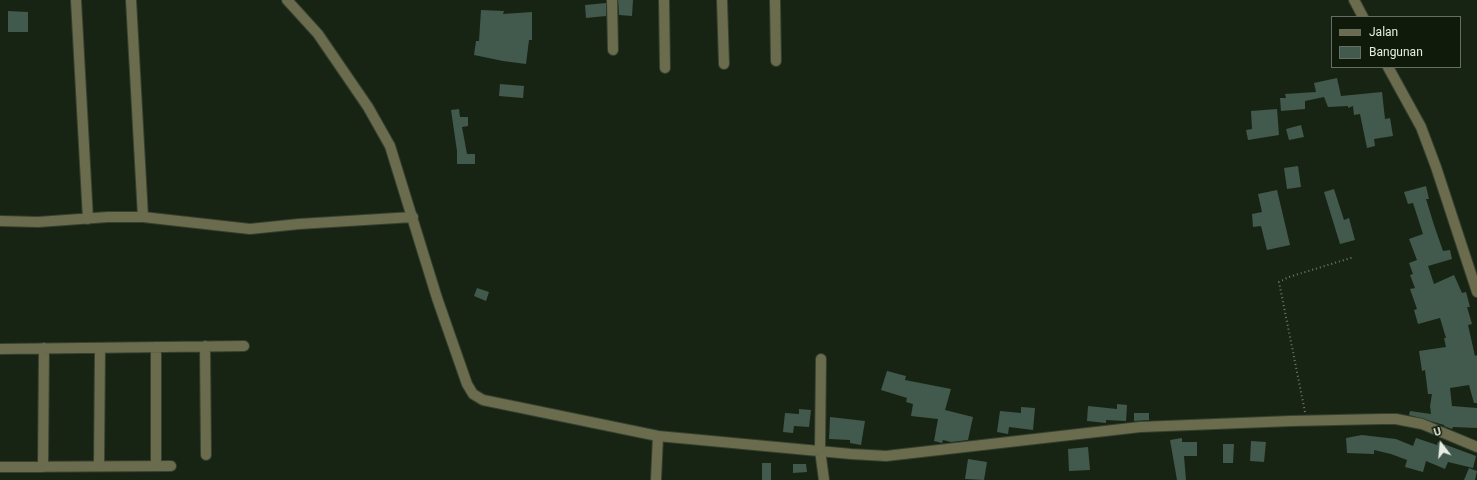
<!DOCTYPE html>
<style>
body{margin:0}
#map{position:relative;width:1477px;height:480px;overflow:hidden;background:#182413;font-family:Roboto,sans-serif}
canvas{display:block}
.legend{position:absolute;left:1331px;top:16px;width:130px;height:52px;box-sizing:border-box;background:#0f1a0a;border:1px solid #656f61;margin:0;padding:5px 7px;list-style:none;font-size:12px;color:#e6eee3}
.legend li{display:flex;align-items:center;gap:8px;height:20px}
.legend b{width:20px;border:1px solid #656f61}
.north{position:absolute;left:1421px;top:424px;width:40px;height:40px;-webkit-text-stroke:3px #0f1a0a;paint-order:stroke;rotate:344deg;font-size:11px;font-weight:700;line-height:16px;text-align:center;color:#e6eee3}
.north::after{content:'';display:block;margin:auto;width:14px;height:18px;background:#e6eee3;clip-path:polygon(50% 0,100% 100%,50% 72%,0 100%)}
</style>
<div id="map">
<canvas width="1477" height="480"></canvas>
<ul class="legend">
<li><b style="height:5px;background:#6a6c4d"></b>Jalan</li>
<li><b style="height:11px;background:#42594d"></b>Bangunan</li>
</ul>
<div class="north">U</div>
</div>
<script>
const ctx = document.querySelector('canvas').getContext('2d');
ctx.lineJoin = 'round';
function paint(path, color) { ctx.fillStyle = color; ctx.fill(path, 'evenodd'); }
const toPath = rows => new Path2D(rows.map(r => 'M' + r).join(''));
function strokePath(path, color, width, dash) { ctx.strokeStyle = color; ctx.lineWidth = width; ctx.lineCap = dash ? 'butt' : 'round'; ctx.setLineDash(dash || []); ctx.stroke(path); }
const building = toPath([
 [618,0,633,0,632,16,619,15],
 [606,3,606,16,586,18,585,5],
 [481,10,504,11,503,14,532,12,532,40,529,40,526,64,503,61,474,55,476,41,479,41],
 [8,11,28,12,28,32,8,32],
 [1337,78,1341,96,1382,92,1385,119,1390,118,1393,136,1374,139,1375,146,1367,148,1360,114,1354,115,1353,106,1348,108,1348,106,1328,107,1324,97,1305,101,1305,109,1281,111,1280,98,1286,98,1285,94,1316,92,1314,83],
 [500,84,524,86,523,98,499,96],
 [459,109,460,117,468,117,468,126,462,127,467,154,475,154,475,164,457,164,457,151,451,110],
 [1277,109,1279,135,1248,140,1246,130,1252,129,1251,111],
 [1301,125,1304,137,1289,140,1286,129],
 [1298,166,1301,187,1287,189,1284,168],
 [1426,186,1429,199,1426,199,1434,225,1443,251,1450,250,1452,259,1428,266,1434,284,1454,275,1462,293,1466,292,1470,307,1467,307,1472,324,1468,325,1475,356,1477,355,1477,403,1474,403,1469,385,1450,388,1452,406,1477,408,1477,428,1453,427,1452,429,1444,426,1444,425,1409,415,1410,411,1431,414,1430,406,1432,394,1428,394,1425,370,1422,371,1419,351,1446,347,1444,338,1446,338,1440,318,1418,324,1414,310,1417,309,1410,289,1415,288,1410,275,1413,274,1409,263,1417,260,1409,239,1423,234,1413,203,1408,204,1404,192],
 [1334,189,1344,220,1349,218,1355,240,1340,244,1324,192],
 [1277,190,1290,245,1267,250,1261,226,1253,227,1252,214,1262,212,1258,194],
 [477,288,489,292,486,301,474,296],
 [887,371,906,376,905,380,951,389,945,410,973,417,968,440,951,442,943,440,942,443,934,441,938,419,911,416,913,404,906,402,907,398,881,390],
 [1117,404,1127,405,1126,421,1106,420,1106,423,1087,421,1088,406,1117,409],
 [1021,407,1035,408,1033,430,1009,427,1008,434,997,432,1000,411,1021,413],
 [799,409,811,410,809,427,794,426,793,433,783,432,785,413,799,414],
 [1134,413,1149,413,1149,420,1134,421],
 [830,417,865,421,861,445,850,443,850,440,829,439],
 [1362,435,1396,439,1413,446,1416,438,1437,445,1438,442,1476,456,1473,468,1448,462,1445,469,1426,461,1423,472,1405,467,1407,460,1391,454,1374,450,1374,454,1347,453,1346,438],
 [1182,438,1182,442,1197,442,1197,456,1184,456,1186,480,1177,480,1170,440],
 [1251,441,1266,442,1264,462,1250,461],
 [1223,444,1234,444,1233,463,1223,463],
 [1088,447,1090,470,1069,471,1068,449],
 [968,459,987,462,984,480,965,479],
 [762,463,771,463,771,480,762,480],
 [793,464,806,464,807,472,793,473],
 [1469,468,1477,471,1475,480,1464,480]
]);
const path = toPath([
 [1305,412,1279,282,1289,277,1354,257]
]);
const street = toPath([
 [76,0,88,219],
 [131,0,143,217],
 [287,0,318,34,368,107,390,146,437,298,467,384,473,394,483,400,658,436,851,454,886,456,1140,427,1291,421,1381,419,1396,419,1422,424,1477,447],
 [612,0,613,50],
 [664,0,665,68],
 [722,0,724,64],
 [775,0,776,61],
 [1354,0,1363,17],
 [1388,67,1421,127,1436,167,1477,292],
 [0,221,38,222,108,217,143,217,250,229,299,224,413,217],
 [205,346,206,455],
 [0,349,244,346],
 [821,359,820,450,824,480],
 [99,466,100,348],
 [156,466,156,347],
 [0,467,171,466],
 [43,467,44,348],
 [656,480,658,436]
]);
paint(building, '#42594d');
strokePath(street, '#354030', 12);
strokePath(path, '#707a6c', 2, [1, 3]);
strokePath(street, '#6a6c4d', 10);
</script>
